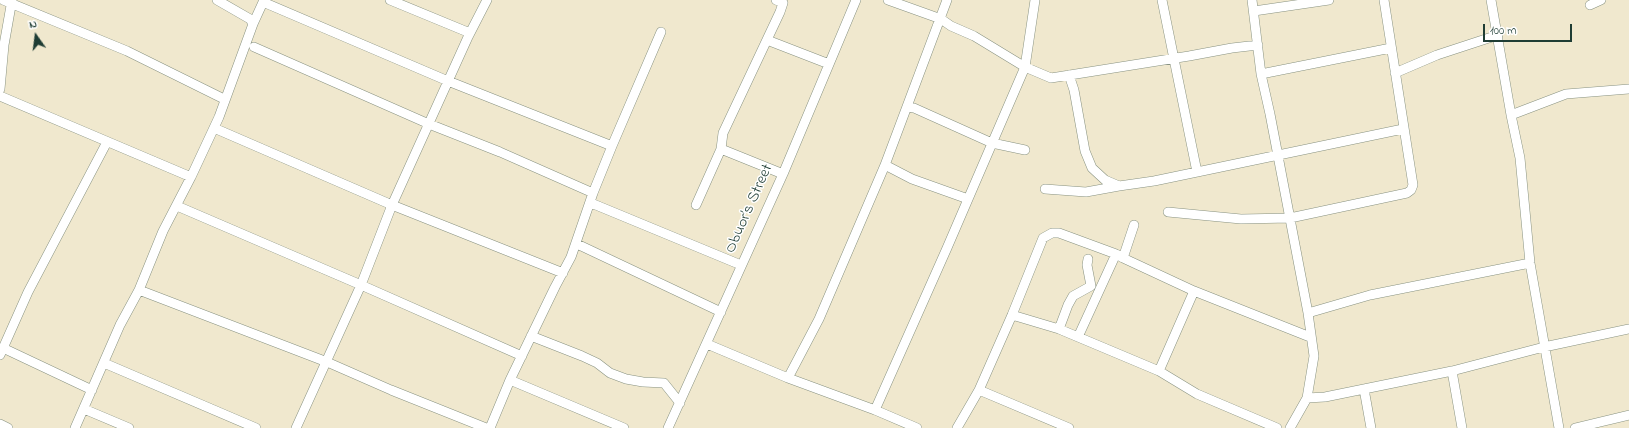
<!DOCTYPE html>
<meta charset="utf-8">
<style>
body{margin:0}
#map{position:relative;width:1629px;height:428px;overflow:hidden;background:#f0e8ce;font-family:"Indie Flower",sans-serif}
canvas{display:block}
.north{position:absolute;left:16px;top:16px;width:40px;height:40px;-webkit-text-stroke:3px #fff;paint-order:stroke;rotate:346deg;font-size:11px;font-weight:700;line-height:16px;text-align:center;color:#1f3d34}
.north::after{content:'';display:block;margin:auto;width:14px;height:18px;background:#1f3d34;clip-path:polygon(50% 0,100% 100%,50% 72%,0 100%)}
.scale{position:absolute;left:1483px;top:24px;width:89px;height:18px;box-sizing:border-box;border:2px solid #1f3d34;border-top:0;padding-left:5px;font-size:12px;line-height:14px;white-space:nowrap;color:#1f3d34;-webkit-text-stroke:3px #fff;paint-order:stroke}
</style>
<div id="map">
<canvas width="1629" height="428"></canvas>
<div class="north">N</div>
<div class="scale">100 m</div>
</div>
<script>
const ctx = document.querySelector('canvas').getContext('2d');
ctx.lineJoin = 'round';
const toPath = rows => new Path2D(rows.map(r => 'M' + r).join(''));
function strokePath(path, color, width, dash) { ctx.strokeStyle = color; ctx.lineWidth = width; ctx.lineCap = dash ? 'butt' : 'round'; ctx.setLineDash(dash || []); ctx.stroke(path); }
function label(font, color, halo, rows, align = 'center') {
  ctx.font = font + ' "Indie Flower",sans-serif'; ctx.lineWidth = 3; ctx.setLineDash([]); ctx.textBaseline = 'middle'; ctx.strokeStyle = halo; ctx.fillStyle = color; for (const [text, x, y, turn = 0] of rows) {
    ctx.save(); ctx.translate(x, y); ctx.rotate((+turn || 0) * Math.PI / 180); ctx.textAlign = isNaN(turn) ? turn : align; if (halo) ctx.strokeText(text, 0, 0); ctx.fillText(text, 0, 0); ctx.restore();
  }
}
const minor = toPath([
 [3,0,127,51,224,99],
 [217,0,250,19,253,24],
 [390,0,470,33],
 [888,0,941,19,951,26,974,36,1025,67,1051,78,1189,56,1232,48,1258,45],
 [1162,0,1197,172],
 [1252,0,1261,74,1270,114,1308,313,1314,356,1307,398,1290,428],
 [1491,0,1511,115,1520,158,1530,263,1559,428],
 [263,2,448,81,612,146],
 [1590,5,1601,0],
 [1254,11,1329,0],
 [767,40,829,64],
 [254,47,429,124,500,152,593,193],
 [1395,73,1437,55,1498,35],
 [1261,74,1391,48],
 [1069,75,1074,90,1085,151,1092,168,1105,180,1119,186,1154,181,1403,129],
 [0,89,4,45,12,0],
 [0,96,191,177],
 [907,107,914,108,992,143,1025,150],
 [1511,115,1566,94,1629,89],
 [214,128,392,205,563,273],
 [721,149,783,174],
 [885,165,912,179,968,199],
 [1045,189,1086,192,1119,186],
 [591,203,741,265],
 [696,205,721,149,723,133,780,12,783,3,776,0],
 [177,206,361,285,522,356],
 [1168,212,1241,219,1290,218,1407,193,1411,190,1413,185,1384,0],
 [577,244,721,312],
 [1123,258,1134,225],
 [139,290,327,362,391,390,486,428],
 [1308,313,1370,295,1530,263],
 [1012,315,1059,329,1159,371,1197,394,1277,428],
 [1059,329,1068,305,1073,296,1091,286,1087,265,1088,259],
 [531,336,582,356,597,363,610,373,626,379,643,382,664,383,680,403],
 [1078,337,1116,254],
 [707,344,788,378,875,410,917,428],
 [3,348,92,390],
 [0,355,28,292,107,142],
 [104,363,256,428],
 [1159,371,1194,291],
 [1452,371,1462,428],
 [788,378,819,319,885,165,947,0],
 [510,380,624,428],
 [1364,389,1371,428],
 [979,390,1069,428],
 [1307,398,1325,397,1452,371,1544,347,1629,329],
 [84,409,129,428],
 [875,410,947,248,1025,67,1035,0],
 [0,424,8,428],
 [75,428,120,325,139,290,163,231,191,177,219,117,253,24,264,0],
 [296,428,361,285,392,205,468,37,487,0],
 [490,428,510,380,555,287,571,257,593,193,612,146,661,32],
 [668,428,783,174,856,0],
 [957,428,979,390,1012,315,1043,238,1052,233,1059,233,1116,254,1123,258,1194,291,1310,337],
 [1575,428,1629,415]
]);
const streetNames = [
 ["Obuor’s Street",750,209,-66]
];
strokePath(minor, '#889281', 10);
strokePath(minor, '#fff', 9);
label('16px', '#1f3d34', '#fff', streetNames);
</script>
